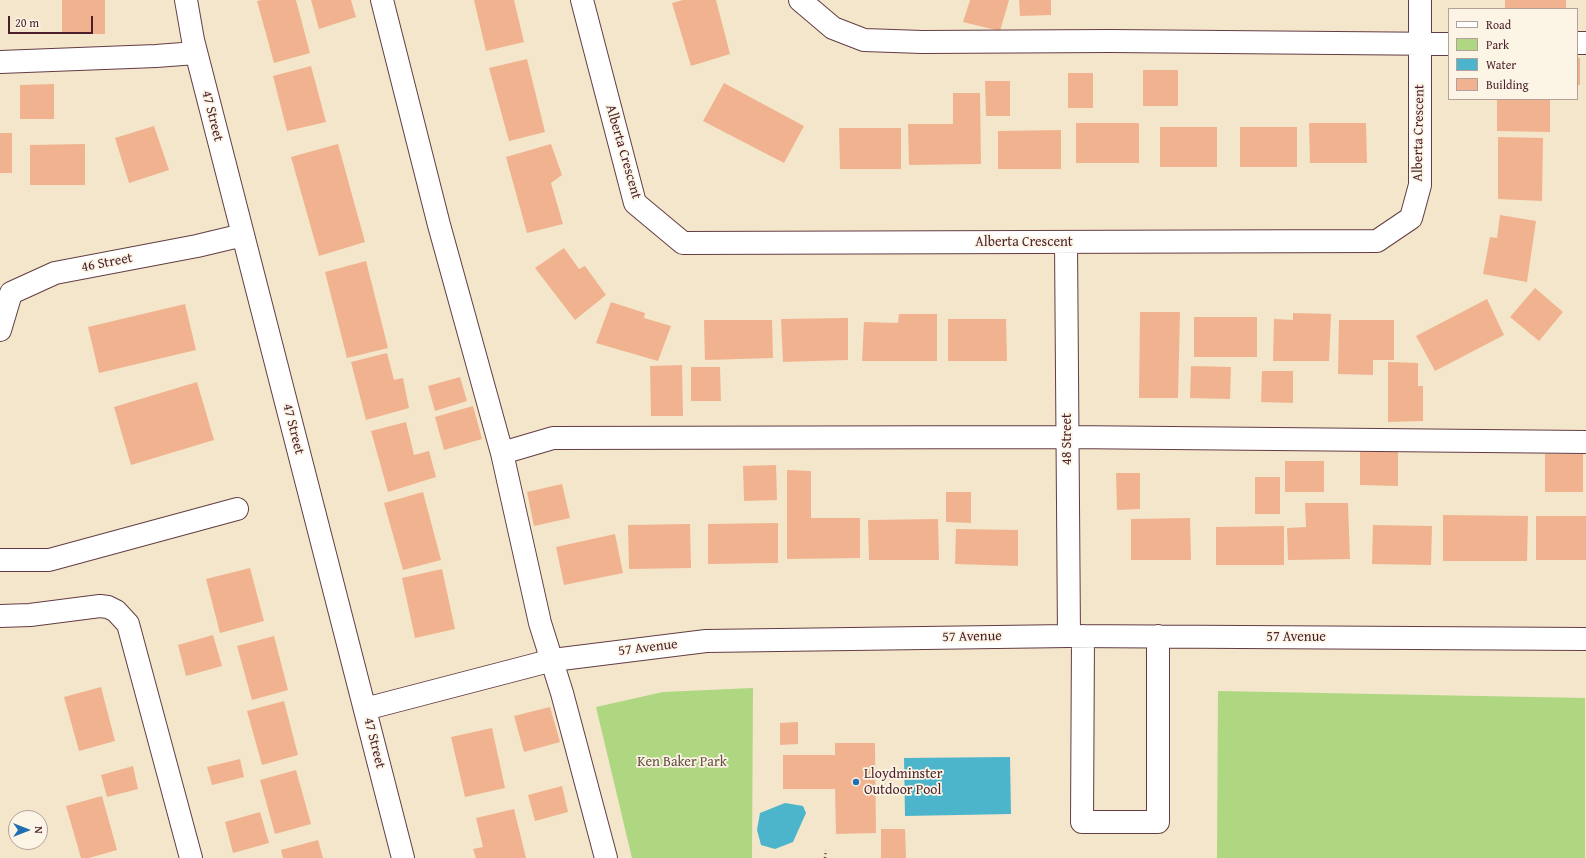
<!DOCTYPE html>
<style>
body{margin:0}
#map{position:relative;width:1586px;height:858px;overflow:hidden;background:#f3e6cb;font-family:"Gentium Book Plus",serif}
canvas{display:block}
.legend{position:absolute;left:1448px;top:8px;width:130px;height:92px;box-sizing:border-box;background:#fcf5e5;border:1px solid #b59f9b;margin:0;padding:5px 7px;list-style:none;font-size:12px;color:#4a1f2b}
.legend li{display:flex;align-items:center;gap:8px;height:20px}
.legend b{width:20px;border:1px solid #b59f9b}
.north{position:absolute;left:8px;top:810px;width:40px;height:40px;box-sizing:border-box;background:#fcf5e5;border:1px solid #b59f9b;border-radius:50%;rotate:90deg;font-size:11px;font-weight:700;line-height:16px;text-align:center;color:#4a1f2b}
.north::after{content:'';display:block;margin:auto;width:14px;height:18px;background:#1f6fb2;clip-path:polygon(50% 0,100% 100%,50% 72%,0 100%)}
.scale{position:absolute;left:8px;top:16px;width:85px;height:18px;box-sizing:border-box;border:2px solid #4a1f2b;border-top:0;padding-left:5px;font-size:12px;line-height:14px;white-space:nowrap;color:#4a1f2b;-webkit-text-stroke:3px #fcf5e5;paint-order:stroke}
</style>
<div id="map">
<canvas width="1586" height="858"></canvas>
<ul class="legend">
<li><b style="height:5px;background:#fff"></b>Road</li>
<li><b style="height:11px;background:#afd681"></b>Park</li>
<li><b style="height:11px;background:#4db5cb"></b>Water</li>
<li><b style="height:11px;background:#f1b38f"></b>Building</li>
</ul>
<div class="north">N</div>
<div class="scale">20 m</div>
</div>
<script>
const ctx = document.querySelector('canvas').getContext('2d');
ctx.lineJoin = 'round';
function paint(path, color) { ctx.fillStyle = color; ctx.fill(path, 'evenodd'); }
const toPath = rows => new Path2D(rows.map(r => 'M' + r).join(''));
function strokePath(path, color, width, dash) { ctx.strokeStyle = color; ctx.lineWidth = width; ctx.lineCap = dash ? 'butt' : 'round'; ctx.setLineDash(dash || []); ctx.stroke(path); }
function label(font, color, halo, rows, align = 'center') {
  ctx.font = font + ' "Gentium Book Plus",serif'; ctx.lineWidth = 3.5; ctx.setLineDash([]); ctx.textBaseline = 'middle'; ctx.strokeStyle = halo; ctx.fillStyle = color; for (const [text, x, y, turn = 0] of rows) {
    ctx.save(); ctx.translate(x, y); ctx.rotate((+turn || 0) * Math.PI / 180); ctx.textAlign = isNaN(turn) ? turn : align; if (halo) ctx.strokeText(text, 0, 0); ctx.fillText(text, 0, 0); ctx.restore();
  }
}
const green = toPath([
 [753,688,752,858,632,858,596,707,663,692],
 [1218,691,1585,698,1585,858,1217,858]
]);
const water = toPath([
 [1010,757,1011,814,905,816,904,758],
 [785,803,803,806,806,813,793,842,775,849,761,845,757,830,760,813]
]);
const building = toPath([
 [62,0,105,0,105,34,62,34],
 [262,0,296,0,310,53,274,63,257,1],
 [311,0,351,0,356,17,319,29],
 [474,0,514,0,524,42,486,51],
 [683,0,716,0,730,54,691,66,672,3],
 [970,0,1009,0,1000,31,963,22],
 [1019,0,1051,0,1051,15,1020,16],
 [1505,0,1566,0,1566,9,1505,9],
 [1577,58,1580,58,1580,85,1577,85],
 [527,59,545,132,509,141,489,68],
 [311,66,326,122,287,131,273,76],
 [1143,70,1178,70,1178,106,1143,106],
 [1068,73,1093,73,1093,108,1068,108],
 [985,81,1010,81,1010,116,986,116],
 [724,83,804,126,784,163,703,121],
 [54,84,54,119,20,119,20,85],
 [953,93,980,93,981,164,909,165,908,124,953,124],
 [1497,99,1550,99,1550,132,1497,131],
 [1076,123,1139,123,1139,163,1076,163],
 [1309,123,1366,123,1367,163,1310,163],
 [154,126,169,170,129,183,115,138],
 [1160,127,1217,127,1217,167,1160,167],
 [1240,127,1297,127,1297,167,1240,167],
 [839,128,901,128,901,169,840,169],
 [1061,130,1061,169,998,169,998,131],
 [0,133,12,133,12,173,0,173],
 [1498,137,1543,138,1542,201,1498,199],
 [85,144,85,185,30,185,30,145],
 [338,144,365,242,319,256,291,157],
 [551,144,562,175,551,183,563,224,527,233,506,157],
 [1500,215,1536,221,1527,282,1483,274,1490,237,1497,238],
 [564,248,579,269,585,266,606,295,575,320,535,268],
 [366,261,388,348,347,358,325,272],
 [1535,288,1563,312,1539,341,1510,317],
 [1487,299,1504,335,1435,371,1416,336],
 [611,302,645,313,644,318,671,326,658,361,596,343],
 [185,304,196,350,99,373,88,327],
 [1140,312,1180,312,1178,398,1139,398],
 [1293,313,1331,314,1329,361,1273,361,1274,319,1293,320],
 [899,314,937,314,937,361,862,361,864,322,898,323],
 [1194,317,1257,317,1257,357,1194,357],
 [848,318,848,360,783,362,781,319],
 [948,319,1006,319,1007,361,948,361],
 [704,320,772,320,773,358,705,360],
 [1339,320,1394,320,1394,360,1373,360,1373,375,1338,374],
 [387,353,394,380,403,378,409,408,366,420,351,362],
 [1388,362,1418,363,1418,386,1423,386,1423,421,1388,422],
 [682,365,683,416,651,416,650,366],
 [1191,366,1231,367,1230,399,1190,398],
 [691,367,720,367,721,401,691,401],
 [1262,371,1293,371,1293,403,1261,402],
 [460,377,467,401,435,411,428,386],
 [197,382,214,440,131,465,114,407],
 [473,406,482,439,444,450,435,417],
 [406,422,414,455,429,451,436,477,388,492,371,431],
 [1360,452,1398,452,1398,486,1360,485],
 [1545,454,1583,454,1583,492,1545,492],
 [1285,461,1324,461,1324,492,1285,492],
 [776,465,777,500,744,501,743,466],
 [787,470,811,471,811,518,860,518,860,558,787,559],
 [1116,473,1140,473,1140,509,1117,510],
 [1255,477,1280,477,1280,514,1255,514],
 [562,484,570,518,534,526,527,492],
 [423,492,441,560,403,570,384,503],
 [946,492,971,492,971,523,946,522],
 [1305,503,1348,503,1350,559,1288,560,1287,528,1306,527],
 [1443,515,1528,516,1527,561,1443,561],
 [1536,516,1586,516,1586,560,1536,560],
 [1190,518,1191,560,1131,560,1131,519],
 [938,519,939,560,869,560,868,520],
 [778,523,778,563,708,564,708,524],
 [690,524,691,568,629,569,628,525],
 [1373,525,1432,526,1431,565,1372,564],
 [1284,526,1284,565,1216,565,1216,527],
 [956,529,1018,530,1018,566,955,564],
 [615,534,623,573,564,585,556,547],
 [250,568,264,621,220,633,206,579],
 [442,569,455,629,415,638,402,578],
 [213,635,222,666,186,676,178,645],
 [274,636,288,690,252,700,237,646],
 [101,687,115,741,79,751,64,697],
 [284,701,298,755,262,765,247,711],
 [550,707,560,742,524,752,514,716],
 [798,722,798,744,780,745,780,723],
 [492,728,505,788,465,797,451,737],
 [835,743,875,743,876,833,836,834,835,789,783,789,783,755,835,755],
 [240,759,244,777,212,785,207,767],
 [133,766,138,789,107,797,101,775],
 [296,770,311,824,275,834,260,780],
 [562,786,568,812,535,821,528,795],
 [102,796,117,850,89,858,81,858,66,806],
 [514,809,526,858,476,858,473,849,483,847,476,818],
 [260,812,269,843,233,853,225,822],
 [881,829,905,829,906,858,881,858],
 [318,840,323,858,283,858,281,850]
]);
const path = toPath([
 [825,858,826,850]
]);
const minor = toPath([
 [186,0,193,40,403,858],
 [382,0,439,225,502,453,540,623,562,693,606,858],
 [582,0,635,203,683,243,1377,241,1411,218,1420,185,1420,0],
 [800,0,833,28,864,40,922,42,1110,41,1449,44],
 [1577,43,1586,43],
 [0,62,156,56,196,53],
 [1066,242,1069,636],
 [0,330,11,293,55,273,197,246,243,235],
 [502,453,553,438,1067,437,1586,442],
 [0,560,49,560,237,509],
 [0,616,30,615,100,606,108,607,116,611,128,624,191,858],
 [1083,636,1082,822,1158,822,1158,636],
 [365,709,553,660,706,641,1069,636,1586,639]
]);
const markers = [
 [856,782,4,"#1f6fb2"]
];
const streetNames = [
 ["47 Street",212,116,76],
 ["Alberta Crescent",1419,133,-89],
 ["Alberta Crescent",623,152,74],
 ["Alberta Crescent",1024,242],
 ["46 Street",107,263,-11],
 ["47 Street",293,429,76],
 ["48 Street",1067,439,-90],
 ["57 Avenue",972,637,-1],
 ["57 Avenue",1296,637],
 ["57 Avenue",648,648,-7],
 ["47 Street",374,743,76]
];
const parkNames = [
 ["Ken Baker Park",682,762]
];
const poiNames = [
 ["Lloydminster",864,774],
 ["Outdoor Pool",864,790]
];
paint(green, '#afd681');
paint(water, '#4db5cb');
paint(building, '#f1b38f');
strokePath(minor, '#633d43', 24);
strokePath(path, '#633d43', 2.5, [1, 3]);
strokePath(minor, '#fff', 22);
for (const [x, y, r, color] of markers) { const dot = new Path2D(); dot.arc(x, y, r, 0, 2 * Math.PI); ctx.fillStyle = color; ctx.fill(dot); strokePath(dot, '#fcf5e5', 1.5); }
label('14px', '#4a1f2b', '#fcf5e5', streetNames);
label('14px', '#634d40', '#fcf5e5', parkNames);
label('14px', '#4a1f2b', '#fcf5e5', poiNames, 'left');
</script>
